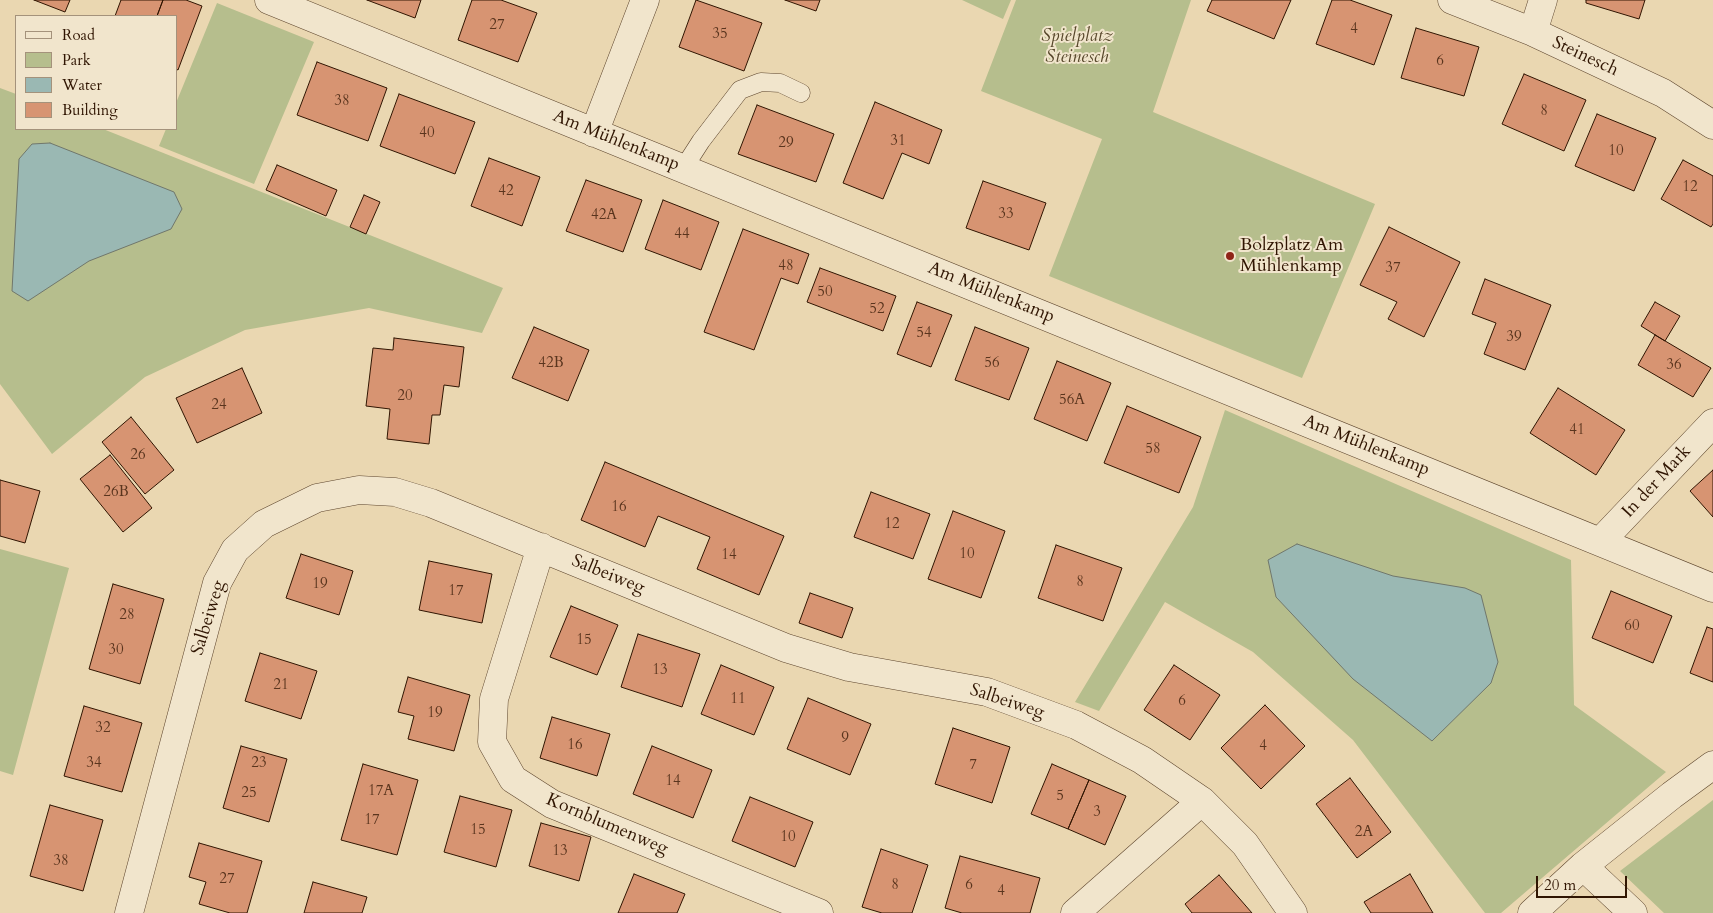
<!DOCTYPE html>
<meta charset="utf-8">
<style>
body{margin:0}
#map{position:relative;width:1713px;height:913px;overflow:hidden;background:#ead7b1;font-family:Cardo,serif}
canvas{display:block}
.legend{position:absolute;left:15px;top:15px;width:162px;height:115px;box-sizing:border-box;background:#f1e5cc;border:1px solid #a4927b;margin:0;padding:6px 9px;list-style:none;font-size:15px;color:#301502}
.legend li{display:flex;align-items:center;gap:10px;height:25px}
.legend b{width:25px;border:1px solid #a4927b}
.scale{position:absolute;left:1536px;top:876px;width:91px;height:22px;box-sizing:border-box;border:2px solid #301502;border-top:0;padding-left:6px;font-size:15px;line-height:18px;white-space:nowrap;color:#301502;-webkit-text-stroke:4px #f1e5cc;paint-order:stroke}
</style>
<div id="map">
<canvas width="1713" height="913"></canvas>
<ul class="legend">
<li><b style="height:6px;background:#f1e5cc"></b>Road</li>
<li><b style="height:14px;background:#b6be8d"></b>Park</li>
<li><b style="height:14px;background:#9ab8b3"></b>Water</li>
<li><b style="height:14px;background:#d79472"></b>Building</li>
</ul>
<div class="scale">20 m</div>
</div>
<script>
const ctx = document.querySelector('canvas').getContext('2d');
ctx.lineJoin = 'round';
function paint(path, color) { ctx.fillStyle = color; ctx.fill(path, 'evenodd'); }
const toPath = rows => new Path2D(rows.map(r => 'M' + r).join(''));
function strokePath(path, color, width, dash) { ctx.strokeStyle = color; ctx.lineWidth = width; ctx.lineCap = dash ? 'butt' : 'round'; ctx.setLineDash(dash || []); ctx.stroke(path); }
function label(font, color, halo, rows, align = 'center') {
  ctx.font = font + ' Cardo,serif'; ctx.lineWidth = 4; ctx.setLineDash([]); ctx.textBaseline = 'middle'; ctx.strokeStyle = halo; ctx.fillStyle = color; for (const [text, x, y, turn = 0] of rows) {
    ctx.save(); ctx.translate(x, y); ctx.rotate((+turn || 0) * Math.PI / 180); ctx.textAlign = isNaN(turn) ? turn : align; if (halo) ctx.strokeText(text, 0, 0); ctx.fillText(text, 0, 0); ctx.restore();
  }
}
const green = toPath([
 [962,0,1011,0,1003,19],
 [1016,0,1191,0,1153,112,1375,204,1302,378,1049,276,1102,139,981,91],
 [217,3,314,42,254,184,159,146,166,129,176,129,176,103],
 [0,88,16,94,16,129,103,129,503,288,482,333,369,308,245,330,145,377,52,454,0,384],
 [1225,410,1571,560,1574,705,1666,772,1501,913,1485,913,1353,740,1253,652,1165,602,1099,711,1075,702,1193,507],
 [0,549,69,568,13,775,0,771],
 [1713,800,1713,913,1664,913,1620,871]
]);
const water = toPath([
 [50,143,174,192,182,209,171,229,89,261,28,301,12,291,19,159,32,144,50,143],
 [1297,544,1393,576,1465,588,1481,595,1498,662,1491,683,1432,741,1353,679,1276,597,1268,560,1297,544]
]);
const building = toPath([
 [34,0,70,0,65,12,34,0],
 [121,0,163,0,157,16,115,16,121,0],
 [163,0,186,0,202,6,178,70,176,69,176,16,157,16,163,0],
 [367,0,421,0,415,18,367,0],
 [472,0,501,0,537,13,518,62,458,40,472,0],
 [696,0,762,23,744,71,679,47,696,0],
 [785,0,820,0,816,11,785,0],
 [1212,0,1291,0,1274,39,1207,11,1212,0],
 [1332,0,1350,0,1392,15,1374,65,1316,44,1332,0],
 [1586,0,1645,0,1639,19,1586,3,1586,0],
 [1416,28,1479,47,1464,96,1401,78,1416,28],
 [317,62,387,88,368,141,297,115,317,62],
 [1524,74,1586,100,1564,151,1502,124,1524,74],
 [399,94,475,122,455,174,380,146,399,94],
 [875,102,942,130,929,164,902,153,883,199,843,183,875,102],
 [757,105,834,134,816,182,738,154,757,105],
 [1597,114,1656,138,1634,191,1575,166,1597,114],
 [489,158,540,177,522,226,471,206,489,158],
 [1683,160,1713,176,1713,224,1711,227,1661,199,1683,160],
 [277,165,337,190,326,216,266,190,277,165],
 [586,180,642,200,623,252,566,231,586,180],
 [983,181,1046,203,1029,250,966,228,983,181],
 [364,195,380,202,366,234,350,227,364,195],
 [663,200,719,222,701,270,645,249,663,200],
 [1389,227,1460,262,1424,337,1388,319,1397,302,1360,285,1389,227],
 [743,229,809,254,798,284,781,278,754,350,704,332,743,229],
 [820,268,896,296,883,331,807,302,820,268],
 [1485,279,1551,305,1525,370,1484,354,1496,323,1472,314,1485,279],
 [917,302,952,315,931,367,897,354,917,302],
 [1655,302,1680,316,1665,341,1641,326,1655,302],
 [534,327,589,350,568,401,512,378,534,327],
 [975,327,1029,348,1009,400,955,380,975,327],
 [1655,335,1711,368,1693,397,1638,365,1655,335],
 [394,338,464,347,459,387,444,385,440,415,432,415,429,444,387,439,390,409,366,406,373,348,393,350,394,338],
 [1057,361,1111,383,1087,441,1034,419,1057,361],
 [242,368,262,413,197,443,176,398,242,368],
 [1558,388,1625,430,1596,475,1530,433,1558,388],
 [1127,406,1201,437,1179,493,1104,463,1127,406],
 [131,417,174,470,145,494,102,442,131,417],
 [110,455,152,508,123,532,80,479,110,455],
 [605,462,784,536,759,595,697,569,710,537,658,516,645,547,581,520,605,462],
 [1713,470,1713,517,1690,491,1713,470],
 [0,480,40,491,25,543,0,536,0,480],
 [871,492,930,514,913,559,854,537,871,492],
 [953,511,1005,531,981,598,928,579,953,511],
 [1056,545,1122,568,1103,621,1038,598,1056,545],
 [301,554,353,571,339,615,286,598,301,554],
 [429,561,492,574,482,623,419,610,429,561],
 [113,584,164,599,140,684,89,669,113,584],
 [1611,591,1672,616,1653,663,1592,638,1611,591],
 [810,593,853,608,842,638,799,623,810,593],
 [571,606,618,625,597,675,550,657,571,606],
 [1707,627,1713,629,1713,682,1690,673,1707,627],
 [638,634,700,654,682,707,621,687,638,634],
 [260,653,317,671,301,719,245,701,260,653],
 [721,665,774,687,754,735,701,714,721,665],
 [1174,665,1220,695,1190,740,1144,710,1174,665],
 [408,677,470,695,454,751,408,739,414,716,398,712,408,677],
 [808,698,871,724,850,775,787,749,808,698],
 [1265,705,1305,746,1261,789,1221,748,1265,705],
 [84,706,142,723,122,792,64,776,84,706],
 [552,717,610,734,597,776,540,758,552,717],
 [953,728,1010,747,992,803,935,784,953,728],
 [241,746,287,759,269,822,223,808,241,746],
 [652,746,712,770,693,818,633,794,652,746],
 [363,764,418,780,397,855,341,840,363,764],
 [1052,764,1089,780,1068,829,1031,814,1052,764],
 [1350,778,1391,832,1357,858,1316,804,1350,778],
 [1089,780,1126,796,1105,845,1068,829,1089,780],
 [460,796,512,810,496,867,444,852,460,796],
 [750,797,813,822,795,867,732,841,750,797],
 [50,805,103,820,83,891,30,876,50,805],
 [541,823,591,837,579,881,529,866,541,823],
 [199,843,262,861,247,913,230,913,199,904,206,882,189,877,199,843],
 [881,849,928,865,912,913,882,913,862,907,881,849],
 [960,856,1040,878,1030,913,962,913,945,908,960,856],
 [634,874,685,894,677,913,618,913,634,874],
 [1410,874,1433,913,1371,913,1364,902,1410,874],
 [1219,875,1252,913,1192,913,1185,904,1219,875],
 [313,882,367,897,362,913,304,913,313,882]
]);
const service = toPath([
 [683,169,701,141,740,90,761,82,780,83,801,93]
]);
const minor = toPath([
 [269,0,1713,588],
 [1452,0,1533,32,1663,93,1713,125],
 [1533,32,1543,0],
 [594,133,645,0],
 [1601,541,1713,423],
 [541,547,494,699,492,742,513,779,552,804,819,913],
 [1583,866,1633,913],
 [129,913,217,583,235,550,264,524,317,498,359,490,395,492,431,503,786,648,849,667,987,692,1076,725,1142,760,1202,801,1245,844,1293,913],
 [1075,913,1202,801],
 [1532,913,1583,866,1672,795,1713,765]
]);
const markers = [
 [1230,256,5,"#8f2418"]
];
const numberNames = [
 ["27",497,26],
 ["4",1354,30],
 ["35",720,35],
 ["6",1440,62],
 ["38",342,102],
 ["8",1544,112],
 ["40",427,134],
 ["31",898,142],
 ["29",786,144],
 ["10",1616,152],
 ["12",1690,188],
 ["42",506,192],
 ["33",1006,215],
 ["42A",604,216],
 ["44",682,235],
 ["48",786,267],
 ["37",1393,269],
 ["50",825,293],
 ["52",877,310],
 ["54",924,334],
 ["39",1514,338],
 ["42B",551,364],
 ["56",992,364],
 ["36",1674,366],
 ["20",405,397],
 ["56A",1072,401],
 ["24",219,406],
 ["41",1577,431],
 ["58",1153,450],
 ["26",138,456],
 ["26B",116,493],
 ["16",619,508],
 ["12",892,525],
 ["10",967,555],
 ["14",729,556],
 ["8",1080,583],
 ["19",320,585],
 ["17",456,592],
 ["28",127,616],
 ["60",1632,627],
 ["15",584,641],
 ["30",116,651],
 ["13",660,671],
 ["21",281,686],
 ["11",738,700],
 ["6",1182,702],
 ["19",435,714],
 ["32",103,729],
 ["9",845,739],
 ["16",575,746],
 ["4",1263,747],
 ["34",94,764],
 ["23",259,764],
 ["7",973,766],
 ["14",673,782],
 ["17A",381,792],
 ["25",249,794],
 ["5",1060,797],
 ["3",1097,813],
 ["17",372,821],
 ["15",478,831],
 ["2A",1364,833],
 ["10",788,838],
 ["13",560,852],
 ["38",61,862],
 ["27",227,880],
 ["8",895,886],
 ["6",969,886],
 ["4",1001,892]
];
const parkNames = [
 ["Spielplatz",1077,37],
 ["Steinesch",1077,58]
];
const streetNames = [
 ["Steinesch",1585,57,25],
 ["Am Mühlenkamp",616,141,22],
 ["Am Mühlenkamp",991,293,22],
 ["Am Mühlenkamp",1366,446,22],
 ["In der Mark",1657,482,-47],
 ["Salbeiweg",608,575,22],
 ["Salbeiweg",209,618,-73],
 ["Salbeiweg",1007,702,18],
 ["Kornblumenweg",607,825,23]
];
const poiNames = [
 ["Bolzplatz Am",1240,246],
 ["Mühlenkamp",1240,267]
];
paint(green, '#b6be8d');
paint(water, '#9ab8b3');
strokePath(water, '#70776c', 1);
paint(building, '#d79472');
strokePath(building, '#301502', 1);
strokePath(service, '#5e462e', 19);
strokePath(minor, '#5e462e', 29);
strokePath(service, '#f1e5cc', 18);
strokePath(minor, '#f1e5cc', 28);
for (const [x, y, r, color] of markers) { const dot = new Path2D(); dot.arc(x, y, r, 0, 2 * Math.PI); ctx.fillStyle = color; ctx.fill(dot); strokePath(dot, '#f1e5cc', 2); }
label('15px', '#5a351e', null, numberNames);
label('italic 18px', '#58482c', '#f1e5cc', parkNames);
label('18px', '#301502', '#f1e5cc', streetNames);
label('18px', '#301502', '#f1e5cc', poiNames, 'left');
</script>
